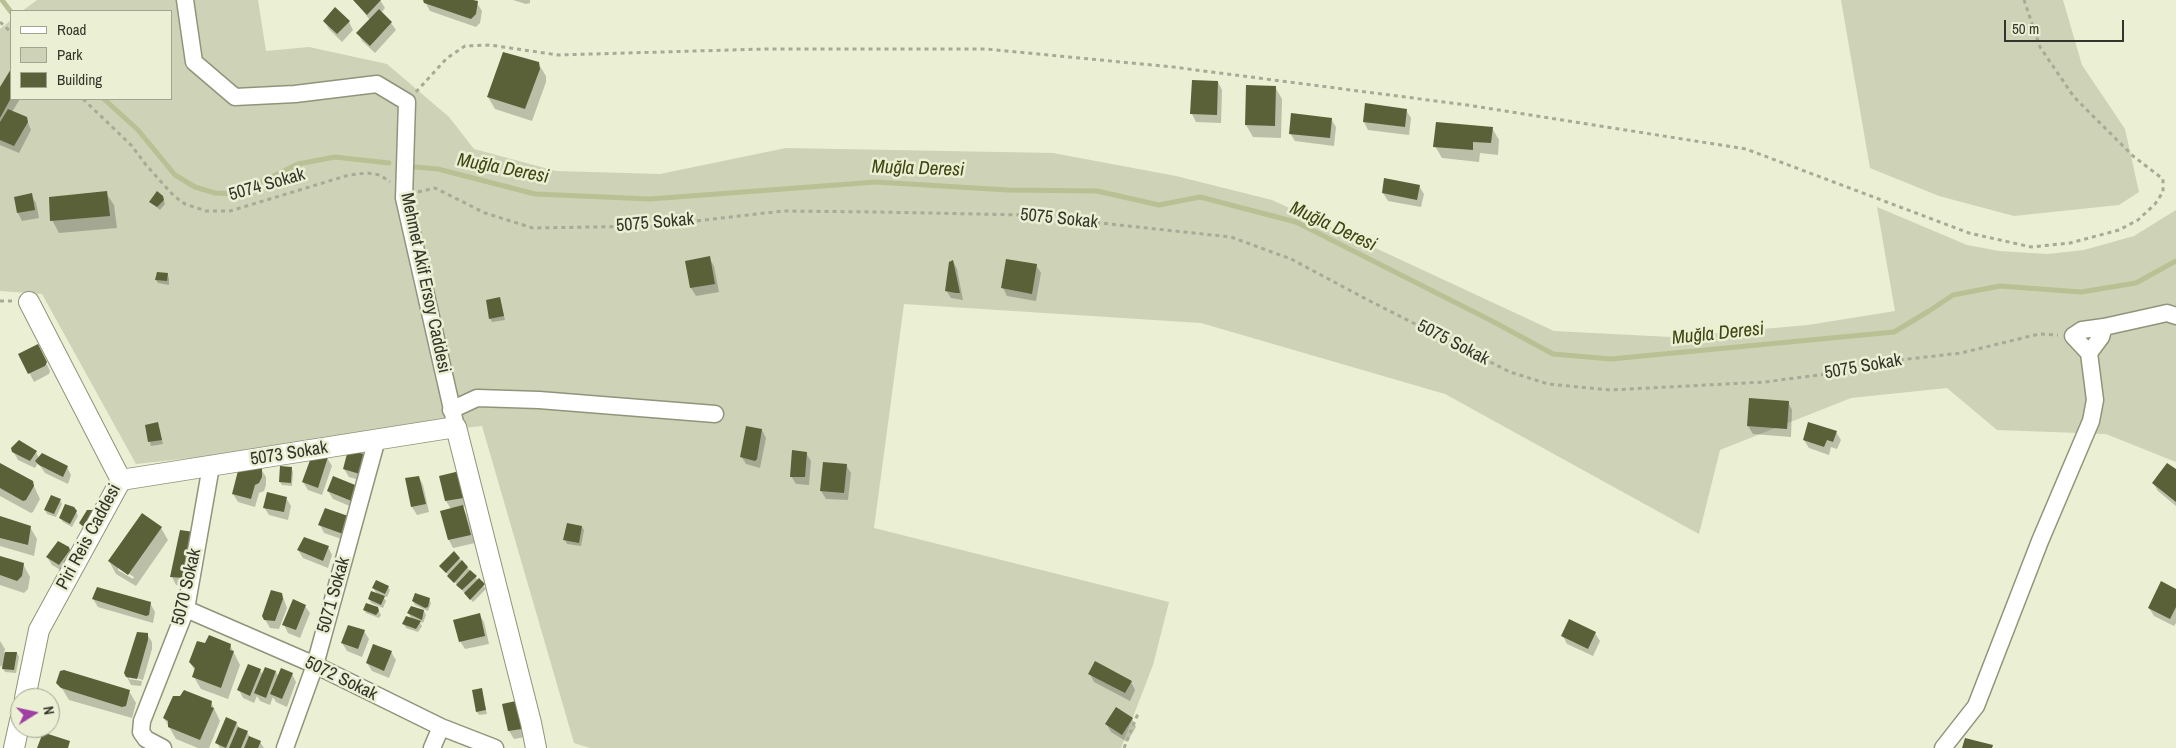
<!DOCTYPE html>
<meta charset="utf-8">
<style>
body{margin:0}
#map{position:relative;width:2176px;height:748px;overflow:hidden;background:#ebefd3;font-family:"Archivo Narrow",sans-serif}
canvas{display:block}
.legend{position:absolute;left:10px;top:10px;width:162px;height:90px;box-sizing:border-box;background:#ebefd3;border:1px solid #a1a58f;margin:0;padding:6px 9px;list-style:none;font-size:15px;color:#33352a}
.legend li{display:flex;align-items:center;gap:10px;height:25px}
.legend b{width:25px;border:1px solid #a1a58f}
.north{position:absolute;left:10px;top:688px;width:50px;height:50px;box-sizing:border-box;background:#ebefd3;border:1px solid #a1a58f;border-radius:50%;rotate:80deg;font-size:14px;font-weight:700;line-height:20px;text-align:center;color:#33352a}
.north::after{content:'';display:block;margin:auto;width:18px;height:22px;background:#9f3ea5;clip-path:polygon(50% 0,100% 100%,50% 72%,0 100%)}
.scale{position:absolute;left:2004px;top:20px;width:120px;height:22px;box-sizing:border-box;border:2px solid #33352a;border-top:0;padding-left:6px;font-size:15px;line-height:18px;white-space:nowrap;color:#33352a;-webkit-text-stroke:4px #ebefd3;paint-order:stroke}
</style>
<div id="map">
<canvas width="2176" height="748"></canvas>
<ul class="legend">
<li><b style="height:6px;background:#fff"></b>Road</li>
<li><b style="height:14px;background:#ced2b7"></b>Park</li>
<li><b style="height:14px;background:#5a6037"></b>Building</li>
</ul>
<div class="north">N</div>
<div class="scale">50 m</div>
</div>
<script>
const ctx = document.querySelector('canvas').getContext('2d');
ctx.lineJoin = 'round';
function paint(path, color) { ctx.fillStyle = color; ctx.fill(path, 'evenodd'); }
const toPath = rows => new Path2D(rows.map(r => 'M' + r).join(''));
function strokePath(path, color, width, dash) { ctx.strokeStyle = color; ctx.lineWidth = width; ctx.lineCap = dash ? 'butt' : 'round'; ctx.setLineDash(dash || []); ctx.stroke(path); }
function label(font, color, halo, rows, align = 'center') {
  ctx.font = font + ' "Archivo Narrow",sans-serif'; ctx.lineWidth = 5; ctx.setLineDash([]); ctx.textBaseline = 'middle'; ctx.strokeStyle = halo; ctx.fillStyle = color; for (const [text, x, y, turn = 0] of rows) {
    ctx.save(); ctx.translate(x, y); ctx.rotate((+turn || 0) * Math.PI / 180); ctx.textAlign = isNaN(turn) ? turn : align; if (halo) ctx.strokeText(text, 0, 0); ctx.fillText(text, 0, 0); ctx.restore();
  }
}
const green = toPath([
 [37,0,258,0,266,51,309,47,387,64,449,117,474,149,556,171,660,174,786,148,1053,153,1176,176,1272,200,1554,331,1671,337,1808,325,1895,311,1877,207,1967,245,1999,251,2048,254,2084,250,2134,236,2176,210,2176,462,2106,434,1997,430,1947,388,1851,398,1720,450,1699,534,1445,394,1201,323,904,304,874,528,1169,602,1153,665,1121,748,590,748,574,743,482,426,136,464,42,294,0,291,0,29,11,20,11,99,171,99,171,11,22,11],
 [1841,0,2063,0,2082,65,2125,129,2139,192,2119,205,2014,216,1939,196,1870,168]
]);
const shadow = toPath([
 [354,0,380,0,385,8,381,13,391,23,396,30,375,53,362,41,358,33,370,20],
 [424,0,469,0,477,3,482,11,480,23,476,27,430,11],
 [513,0,530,0,530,3,526,4],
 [324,21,349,22,353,30,342,42,329,29],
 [538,63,546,76,546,82,532,121,495,109,488,97],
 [11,71,11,99,20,99,12,112,26,118,31,130,19,153,0,145,0,90],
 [1218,82,1222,90,1221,123,1196,122,1192,114],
 [1247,86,1275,87,1282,99,1281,138,1253,137,1246,125],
 [1406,110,1411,118,1409,135,1368,130,1364,122],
 [1331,119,1336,127,1334,146,1295,141,1290,133],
 [1492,128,1499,140,1498,155,1480,153,1479,162,1442,158,1435,146],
 [1419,186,1424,194,1421,207,1388,201,1383,193],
 [106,193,114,205,117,228,59,233,52,220],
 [31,195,36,203,39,218,22,221,18,213,15,198],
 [162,196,165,204,160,210,151,202],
 [709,258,714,266,719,292,696,296,691,288,686,262],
 [953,261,957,269,963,300,951,298,946,290],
 [1036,265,1041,273,1036,301,1007,296,1003,288],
 [167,274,169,278,169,285,158,283,156,280],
 [500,299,505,320,492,322,490,318],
 [20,354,42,354,50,371,49,374,34,382],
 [1788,402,1792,410,1791,437,1753,434,1748,426],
 [158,424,163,444,151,446,146,426],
 [762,430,766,438,760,468,746,464,741,456],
 [1836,432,1841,440,1837,449,1831,447,1829,455,1809,448,1804,440],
 [13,451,36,452,39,458,67,467,71,475,68,484,45,473,38,463,35,468,18,460],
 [349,452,367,482,349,477,344,469],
 [806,453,811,461,809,485,796,484,791,476],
 [327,458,332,466,322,495,308,490,303,482],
 [0,464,32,482,40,499,33,512,31,513,0,496],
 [846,465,851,473,848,500,826,499,821,491],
 [291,468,293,472,292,486,282,485,280,482],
 [261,469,266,477,266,485,264,491,259,493,255,507,238,502,233,494],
 [2176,471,2176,506,2158,491,2153,483],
 [419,477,423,485,429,512,417,515,412,507],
 [441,477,473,505,462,507,466,514,475,543,453,548,449,540,441,512,451,509,446,501],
 [333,478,359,510,333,499,328,491],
 [286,498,291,506,288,520,269,515,264,507],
 [60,500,62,504,56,517,47,514,45,510],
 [74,508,78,516,72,527,63,522,60,518],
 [0,518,30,527,37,539,34,556,0,546],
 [320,525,355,529,350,542,324,533],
 [582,527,584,530,581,546,567,544,565,540],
 [161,528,168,540,136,586,116,574,109,561],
 [118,567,134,577,133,579,118,570],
 [181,532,188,586,176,585,172,577],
 [328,547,332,555,328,568,303,558,298,550],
 [68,548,73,557,64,572,52,565,47,557],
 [0,557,23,564,30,577,28,589,24,593,0,585],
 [459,558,486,589,473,602,440,566],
 [388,587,390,590,387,597,382,595,386,601,383,608,371,603,369,599,377,594,373,588],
 [2176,590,2176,623,2174,626,2154,616,2149,608],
 [282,594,287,608,279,629,270,628,263,616],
 [93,599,150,603,155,612,153,623,98,607],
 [429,599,431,603,428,611,415,605,413,601],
 [305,606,310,613,300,638,288,633,284,625],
 [377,608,381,615,379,618,366,613,364,610],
 [424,611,426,615,423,623,419,621,422,626,418,632,406,628,404,624,412,619,408,613],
 [479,614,484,622,489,644,465,649,460,641],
 [364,631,369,639,362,657,347,651,342,643],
 [1595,633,1600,641,1593,656,1567,644,1563,636],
 [147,634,152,642,152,649,143,680,129,676,129,679,142,681,141,686,131,685,127,677],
 [0,641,5,649,4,653,17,653,19,657,16,673,5,672,1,665,0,668],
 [230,645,240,665,228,699,201,689,194,677,195,671,190,662],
 [391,652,396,660,389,678,372,671,367,663],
 [260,670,263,675,276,672,279,677,292,674,296,682,287,707,276,702,273,697,270,705,260,701,257,696,254,703,243,698,239,690],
 [1090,674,1131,682,1135,690,1130,701,1094,682],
 [58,682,129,691,136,703,132,718,69,700],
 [481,690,487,714,479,715,477,712],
 [211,702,220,721,209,748,198,748,176,739,164,718],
 [515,703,525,737,514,739,509,731],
 [1132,719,1136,727,1127,742,1111,732,1107,725],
 [236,723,240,729,247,732,251,739,260,742,264,748,220,748,216,742]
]);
const stream = toPath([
 [2,0,11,12],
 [104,99,138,130,175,175,195,187,215,193,237,194,298,164,335,157,389,163],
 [416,167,438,169,535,194,650,199,876,182,1008,190,1097,191,1159,205,1200,197,1296,222,1492,321,1553,354,1611,359,1894,332,1929,311,1953,295,2000,286,2081,292,2136,283,2176,261]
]);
const building = toPath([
 [353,0,381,0,367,15],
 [423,0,473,0,478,1,476,14,471,19,424,3],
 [335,7,350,21,337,34,323,21],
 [379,9,392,22,370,46,356,33],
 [503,52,539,62,540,69,525,109,487,97],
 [11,69,11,98,0,118,0,87],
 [1192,80,1218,81,1217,115,1190,114],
 [1246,85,1276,86,1275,126,1245,125],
 [1365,103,1407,109,1405,127,1363,122],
 [8,109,27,117,28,122,14,146,0,140,0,122],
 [1291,113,1332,118,1330,138,1289,134],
 [1436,122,1493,127,1491,143,1473,142,1473,150,1433,147],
 [1384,178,1420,185,1417,200,1382,193],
 [107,191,110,216,50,221,49,197],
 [157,191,163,196,164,200,157,207,149,202],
 [32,193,35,210,17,213,14,197],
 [710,256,715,284,690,288,685,261],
 [1006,259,1037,264,1032,294,1001,288],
 [953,260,960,293,956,293,945,291,949,262],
 [157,272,168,273,167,281,155,280],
 [500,297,504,316,489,319,486,300],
 [38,344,47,362,45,366,28,374,18,354],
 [1749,398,1789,401,1787,429,1747,426],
 [158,422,162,440,148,442,145,425],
 [1808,422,1837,431,1833,442,1827,440,1824,447,1803,440],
 [746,426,762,429,757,459,755,461,740,457],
 [19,440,37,451,30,461,12,452,11,448],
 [348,450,368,455,363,475,343,469],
 [792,450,807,452,805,477,790,477],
 [313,452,328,457,318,488,302,482],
 [42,453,68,466,63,477,39,465,35,461],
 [823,462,847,464,844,493,820,491],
 [0,463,33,481,34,486,26,500,23,501,0,488],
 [240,463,262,468,262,477,259,483,255,485,251,499,232,494],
 [2167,463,2176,469,2176,502,2152,483],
 [280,466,292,467,291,483,279,482],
 [464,470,470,497,445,501,439,476],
 [333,476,360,487,354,502,327,491],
 [419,476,426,504,411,507,405,478],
 [267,492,287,497,284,512,263,508],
 [51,495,61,499,54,514,44,510],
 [65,504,74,507,77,511,70,524,59,518],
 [463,505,471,535,448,540,440,511],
 [325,508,351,517,346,535,318,525],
 [87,510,93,510,96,515,86,529,79,523],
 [142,513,162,527,128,575,108,561],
 [0,516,31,526,28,545,0,538],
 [567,523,582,526,579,543,563,540],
 [180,530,194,532,184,578,170,577],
 [304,537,329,546,323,561,297,550],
 [58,541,69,547,70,550,59,565,46,557],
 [454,551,460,558,446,573,439,566],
 [0,556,24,563,22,576,17,581,0,575],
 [462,560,468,567,454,583,447,576],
 [470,570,477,576,462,590,456,585],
 [479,578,485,584,470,600,464,593],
 [376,580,389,586,385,594,372,588],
 [2161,581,2176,589,2176,607,2170,619,2148,608],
 [97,587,151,602,149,615,146,616,92,599],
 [271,590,282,593,283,599,275,621,264,620,262,616],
 [371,591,385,596,381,605,368,599],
 [415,593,430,598,428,607,425,608,412,601],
 [293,599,306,605,296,630,282,625],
 [366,603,378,607,379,611,376,615,363,610],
 [411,606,424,610,422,620,407,613],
 [480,613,485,636,459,642,453,620],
 [406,616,421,621,416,629,402,624],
 [1569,619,1596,632,1588,649,1561,636],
 [348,625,365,630,358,649,341,643],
 [137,632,148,633,148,640,137,679,126,677,124,673],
 [209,635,231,644,230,650,234,651,221,688,192,677,195,668,189,662,197,641,205,643],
 [373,644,392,651,384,671,366,663],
 [5,652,17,652,14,670,2,669],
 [1095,661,1132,681,1125,693,1088,674],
 [248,664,261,669,250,696,237,690],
 [265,667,276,671,266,698,254,693],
 [281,668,293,673,282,699,270,694],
 [64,670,130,690,126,706,122,707,61,688,56,683,60,671],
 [482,688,486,710,476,712,472,690],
 [184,690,212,701,211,707,214,708,200,740,168,727,168,721,163,718,173,696,180,696],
 [516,701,522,729,508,731,502,704],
 [1116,707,1133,718,1122,735,1105,724],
 [226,717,237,722,226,748,215,743],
 [238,727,248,731,241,748,229,748],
 [45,733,70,741,68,748,37,748,42,735],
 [249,736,261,741,258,748,244,748],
 [1965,738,1993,745,1992,748,1962,748]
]);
const path = toPath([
 [0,22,11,32],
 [416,92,447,58,465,46,490,45,558,55,765,49,986,49,1173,67,1467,105,1746,149,1969,233,2031,247,2070,243,2119,230,2138,220,2155,204,2163,192,2163,179,2133,156,2074,97,2040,47,2024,0],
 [83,99,132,146,146,165,174,196,185,204,206,211,230,211,349,175,367,173,380,175,390,182],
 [418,192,435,188,485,213,533,228,652,226,783,211,878,212,1025,215,1231,237,1291,259,1366,299,1510,372,1548,384,1610,390,1765,382,1826,374,1882,362,1961,353,2039,334,2058,335],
 [0,301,14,301],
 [1124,748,1139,711]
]);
const minor = toPath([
 [185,0,194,62,235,97,295,94,377,84,407,102,404,198,456,427],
 [2089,353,2101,337,2104,327],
 [451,410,477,398,539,400,715,414],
 [186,609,315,665,441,727,495,748],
 [163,748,146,739,141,732,142,721,186,609,211,466],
 [285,748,315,665,377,439],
 [432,748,441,727],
 [1943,748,1976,706,2040,541,2091,421,2095,400,2089,353,2073,336,2082,330,2104,327,2167,313,2176,316]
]);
const tertiary = toPath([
 [121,480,456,427,531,723,536,748],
 [25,698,39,630,121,480,29,302],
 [14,748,20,721]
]);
const streetNames = [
 ["5074 Sokak",267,185,-16],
 ["5075 Sokak",1059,219,6],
 ["5075 Sokak",655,223,-5],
 ["Mehmet Akif Ersoy Caddesi",425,283,78],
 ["5075 Sokak",1453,343,27],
 ["5075 Sokak",1863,367,-10],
 ["5073 Sokak",289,454,-9],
 ["Piri Reis Caddesi",89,537,-62],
 ["5070 Sokak",187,587,-77],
 ["5071 Sokak",334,595,-74],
 ["5072 Sokak",341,679,26]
];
const waterNames = [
 ["Muğla Deresi",503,169,11],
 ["Muğla Deresi",918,169,2],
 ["Muğla Deresi",1333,227,25],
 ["Muğla Deresi",1718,334,-6]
];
paint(green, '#ced2b7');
paint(shadow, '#0003');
strokePath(stream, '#b9c093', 5);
paint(building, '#5a6037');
strokePath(minor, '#90947a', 19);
strokePath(tertiary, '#90947a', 22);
strokePath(path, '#a7ab95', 3, [4, 4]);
strokePath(minor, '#fff', 16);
strokePath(tertiary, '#fff', 20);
label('18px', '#33352a', '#ebefd3', streetNames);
label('italic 19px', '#404612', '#ebefd3', waterNames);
</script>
